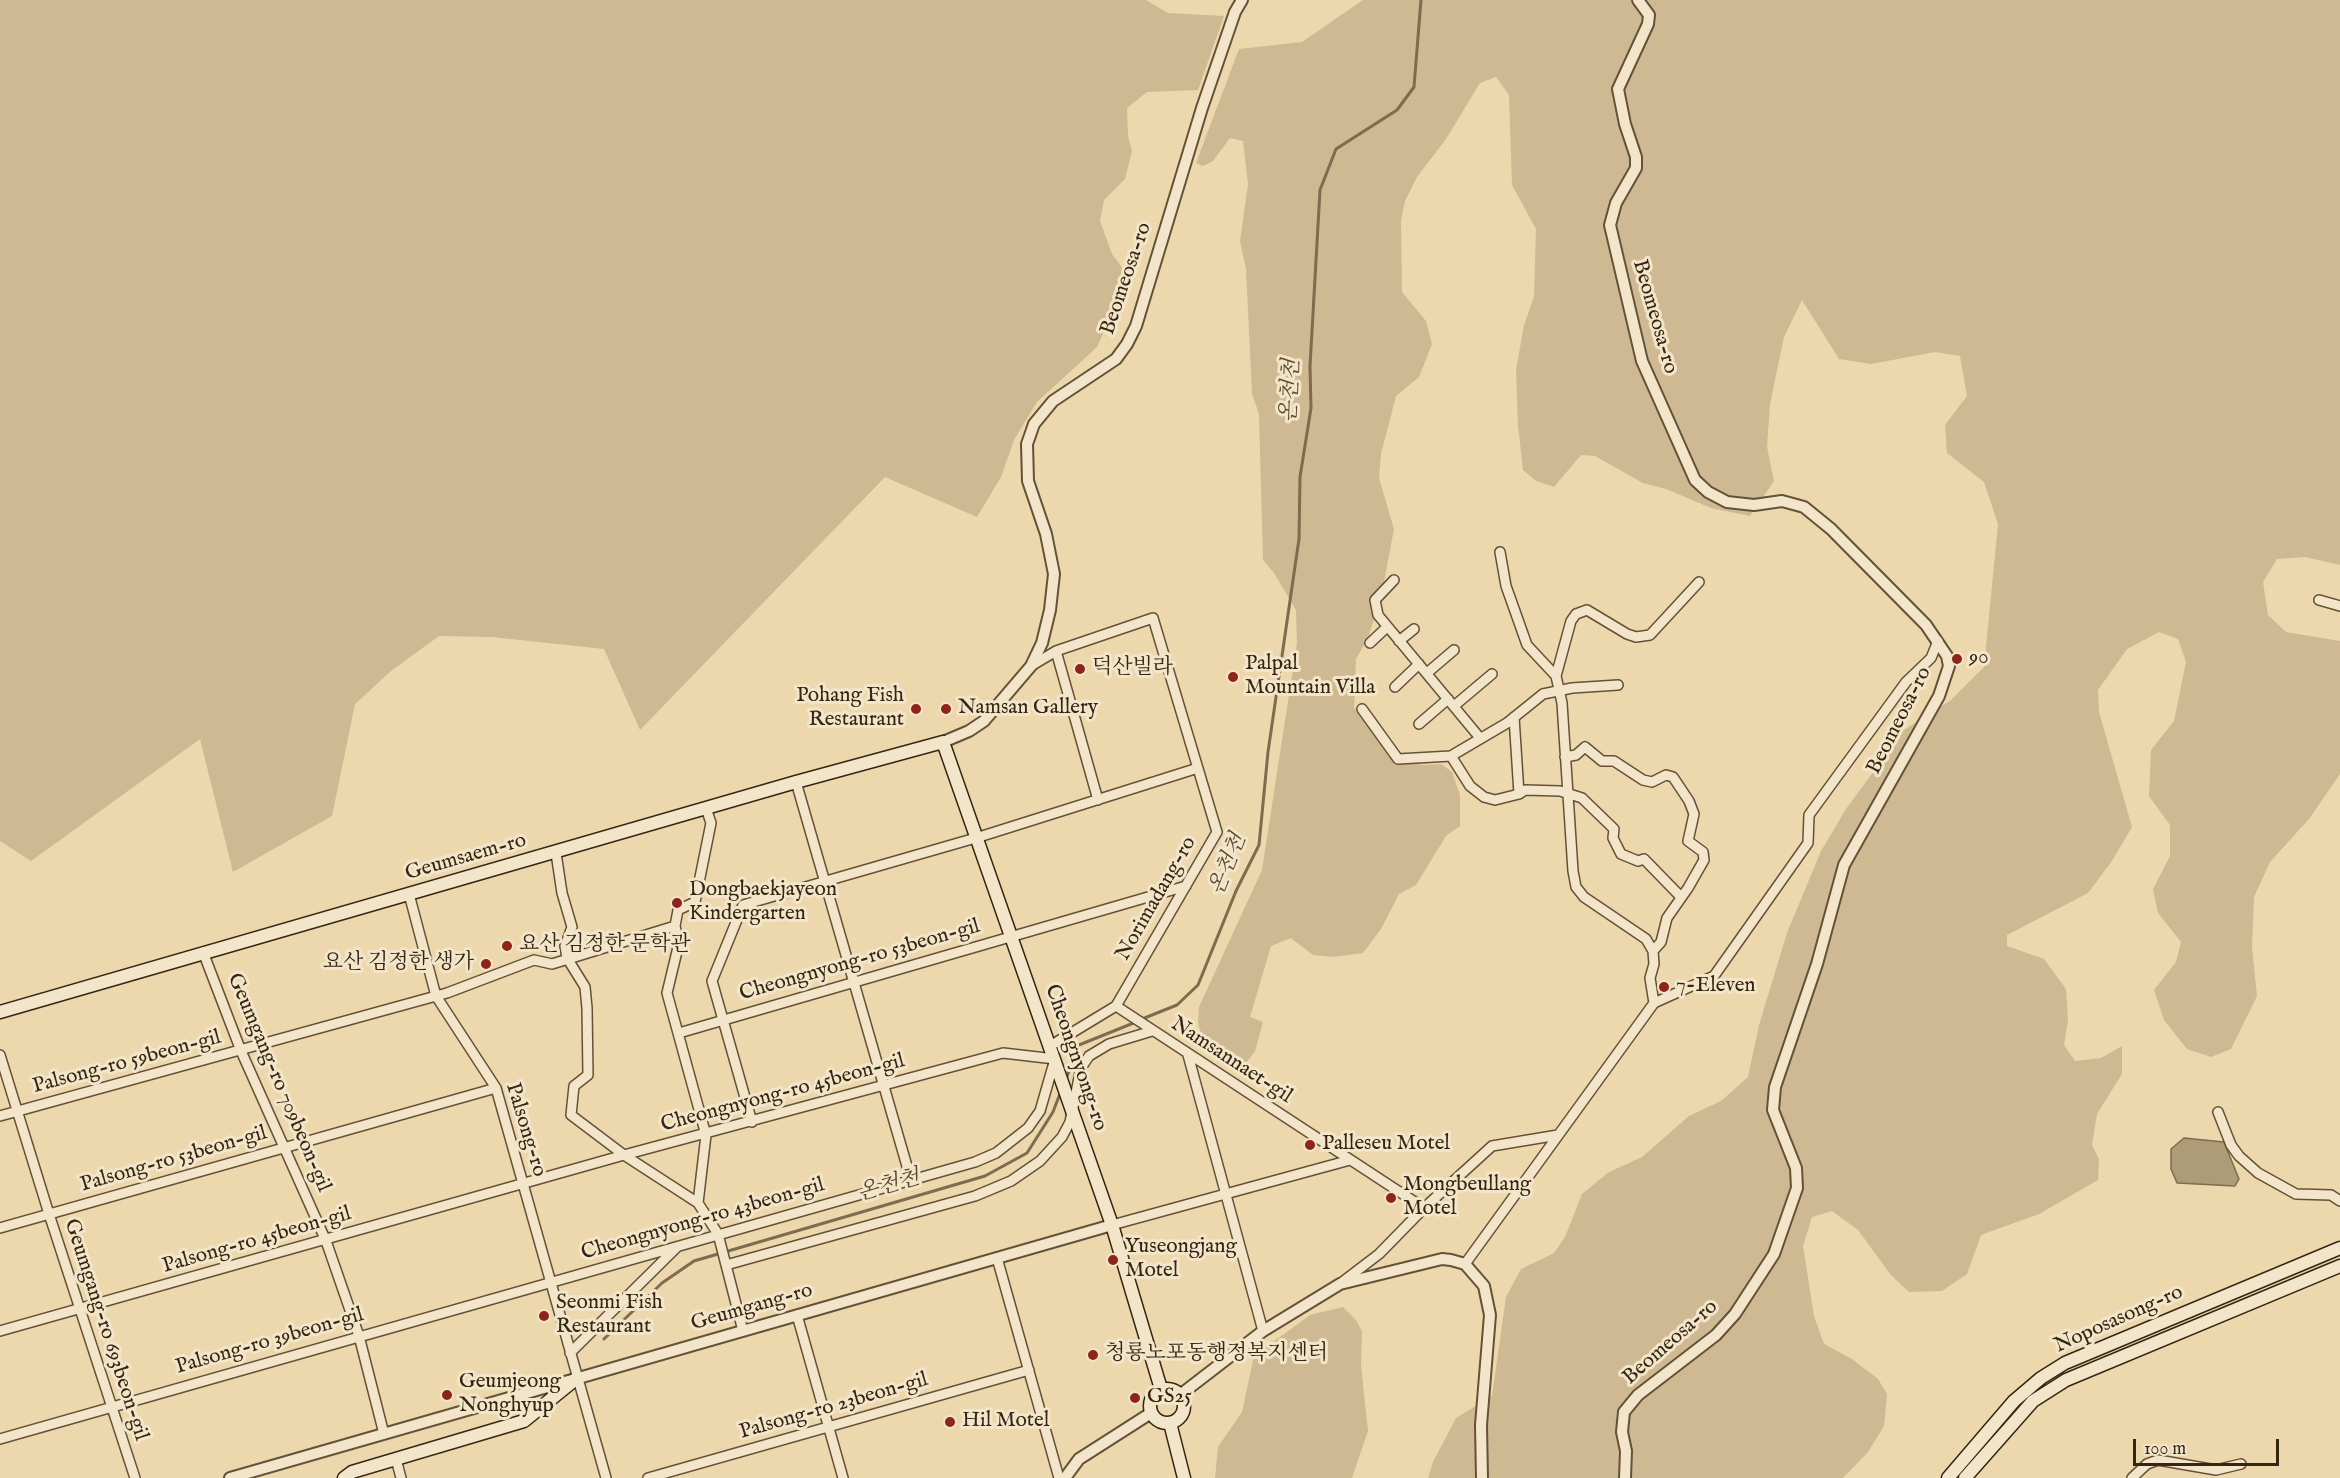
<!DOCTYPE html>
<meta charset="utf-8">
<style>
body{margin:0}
#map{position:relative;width:2340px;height:1478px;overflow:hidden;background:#edd7ad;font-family:"IM FELL English",serif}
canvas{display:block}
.scale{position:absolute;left:2133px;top:1439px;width:146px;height:27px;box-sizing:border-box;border:3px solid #352611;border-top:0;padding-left:8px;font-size:18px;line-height:21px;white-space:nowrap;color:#352611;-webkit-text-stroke:4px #f3e5ca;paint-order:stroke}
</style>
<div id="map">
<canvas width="2340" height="1478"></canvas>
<div class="scale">100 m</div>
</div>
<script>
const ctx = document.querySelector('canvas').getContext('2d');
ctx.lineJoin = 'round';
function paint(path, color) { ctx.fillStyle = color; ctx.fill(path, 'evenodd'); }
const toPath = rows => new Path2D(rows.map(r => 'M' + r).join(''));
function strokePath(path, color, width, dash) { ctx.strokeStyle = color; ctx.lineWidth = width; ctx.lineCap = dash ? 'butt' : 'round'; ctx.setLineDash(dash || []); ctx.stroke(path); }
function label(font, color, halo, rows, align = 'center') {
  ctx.font = font + ' "IM FELL English","Noto Serif KR",serif'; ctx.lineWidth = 6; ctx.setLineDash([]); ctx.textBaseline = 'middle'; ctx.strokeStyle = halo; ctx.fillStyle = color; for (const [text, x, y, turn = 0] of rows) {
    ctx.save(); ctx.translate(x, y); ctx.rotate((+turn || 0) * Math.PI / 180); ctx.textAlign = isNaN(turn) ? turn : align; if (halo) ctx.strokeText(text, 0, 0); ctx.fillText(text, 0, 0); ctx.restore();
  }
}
const green = toPath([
 [0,0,1146,0,1168,13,1224,16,1198,90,1147,92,1127,108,1128,136,1132,151,1125,179,1104,200,1100,221,1112,254,1129,277,1097,347,1037,402,1014,440,1001,477,977,517,885,477,640,730,604,649,492,637,439,636,391,671,355,704,332,816,233,872,200,739,31,861,0,841],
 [1363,0,2340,0,2340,565,2305,557,2277,559,2263,582,2268,615,2286,632,2340,641,2340,774,2309,819,2270,862,2254,897,2252,947,2257,996,2231,1049,2211,1057,2187,1049,2164,1020,2154,990,2176,962,2181,942,2158,913,2153,889,2170,856,2170,825,2149,796,2151,750,2174,721,2186,662,2178,639,2159,632,2127,649,2098,690,2099,712,2132,827,2112,861,2088,893,2007,935,2007,946,2044,959,2066,989,2068,1020,2064,1045,2075,1061,2101,1058,2122,1046,2122,1074,2097,1114,2092,1145,2099,1159,2098,1180,2039,1214,1981,1235,1967,1274,1942,1291,1909,1292,1891,1275,1858,1230,1832,1211,1812,1217,1803,1246,1814,1316,1824,1344,1852,1359,1878,1379,1887,1394,1884,1426,1868,1452,1843,1478,1428,1478,1433,1462,1456,1418,1492,1396,1506,1297,1521,1269,1554,1253,1565,1237,1582,1194,1609,1172,1642,1157,1689,1116,1721,1101,1748,1077,1759,1025,1787,933,1821,851,1846,809,1904,730,1951,700,1984,667,1998,524,1984,482,1947,453,1945,425,1967,396,1960,356,1935,352,1871,364,1839,359,1802,300,1784,337,1770,404,1767,447,1774,481,1750,516,1711,508,1666,489,1643,483,1595,456,1581,455,1554,487,1536,481,1523,470,1518,425,1516,370,1524,325,1534,297,1536,229,1512,185,1509,95,1496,77,1480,83,1446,139,1417,177,1405,201,1401,220,1402,292,1426,321,1432,344,1419,377,1396,396,1381,454,1379,478,1394,529,1381,597,1368,638,1356,659,1354,708,1392,759,1422,765,1441,764,1452,772,1460,795,1460,826,1446,836,1416,885,1399,894,1381,929,1363,953,1333,957,1313,955,1291,938,1271,946,1250,1017,1263,1022,1255,1051,1241,1070,1226,1067,1211,1053,1202,1038,1198,1022,1199,1007,1262,870,1297,643,1296,610,1274,573,1263,560,1259,414,1252,394,1246,269,1240,241,1248,184,1243,141,1230,138,1213,161,1203,166,1196,163,1239,49,1302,42],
 [1343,1307,1356,1320,1362,1331,1361,1366,1368,1431,1352,1478,1215,1478,1218,1447,1242,1412,1254,1356,1310,1315]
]);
const water = toPath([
 [2184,1138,2224,1142,2239,1179,2235,1186,2177,1183,2171,1169,2171,1149,2184,1138]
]);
const stream = toPath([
 [1142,1019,1177,1005,1198,985,1236,891,1259,845,1268,752,1299,539,1300,477,1311,408,1310,366,1320,190,1336,149,1397,110,1414,87,1421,0],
 [1066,1079,1079,1045,1136,1022],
 [604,1339,662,1283,694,1261,985,1176,1027,1153,1053,1112,1061,1091]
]);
const minor = toPath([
 [1500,552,1506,586,1527,645,1556,676,1562,703,1573,871,1576,887,1584,897,1646,939,1653,951,1654,964,1650,978,1654,1003],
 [1394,580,1375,600,1378,615,1480,738],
 [2319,600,2340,606],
 [1399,641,1414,629],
 [1370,643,1387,627],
 [1056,651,1098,800],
 [1031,666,1056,651,1153,618,1217,832,1116,1006,1050,1046],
 [1427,673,1454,650],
 [1556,676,1571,621,1576,614,1587,610,1627,634,1636,637,1650,635,1699,582],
 [1395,687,1419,664],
 [1454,706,1492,674],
 [1362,709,1398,759,1451,756,1507,723,1543,694,1572,688,1618,685],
 [1514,717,1519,794],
 [1419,724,1448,699],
 [1451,756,1470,786,1484,797,1495,800,1519,794,1525,790,1560,791,1582,798,1614,829,1613,838,1621,854,1638,861,1644,859,1681,897],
 [1565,757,1576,755,1585,747,1602,761,1614,761,1643,780,1652,782,1666,775,1673,777,1689,801,1694,814,1688,841,1703,852,1704,860,1688,888,1667,918,1661,942,1653,951],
 [796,782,911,1180],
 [706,808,711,823,695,902,678,910,675,926,679,943,667,993,706,1135,698,1203,718,1234,743,1331],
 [556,853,562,893,572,927,565,946,567,958,585,987,587,1008,588,1075,574,1086,571,1115,624,1155,698,1203],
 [409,894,436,996,496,1088,606,1478],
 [203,952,241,1051,326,1241,359,1336,384,1434],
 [1116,1006,1424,1208],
 [679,1033,1186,886],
 [0,1055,49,1214,135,1478],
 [1188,1055,1263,1331],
 [2218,1112,2231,1145,2239,1156,2258,1173,2296,1194,2331,1195,2340,1201],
 [0,1116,447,993,534,960,552,964,675,926],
 [752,1122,712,981,743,905,979,837,1198,768],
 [1112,1225,1350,1160],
 [0,1228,496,1088],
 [997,1258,1059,1478],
 [1465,1264,1654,1003,1714,976,1808,843,1809,815,1906,682,1931,658,1938,641],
 [726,1265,975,1196,1011,1181,1040,1161,1062,1137,1070,1122,1081,1068,1089,1056,1109,1044,1152,1031],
 [1341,1283,1379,1254,1424,1208,1492,1146,1558,1135],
 [797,1315,843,1478],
 [0,1331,624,1155,1003,1053,1055,1059,1040,1111,1028,1128,996,1153,975,1162,0,1439],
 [570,1353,677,1247],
 [396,1459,401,1478],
 [648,1478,1029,1370],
 [2132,1478,2147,1464,2158,1460,2216,1470,2241,1464]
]);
const tertiary = toPath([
 [943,742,969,731,984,721,1031,666,1042,643,1050,610,1054,574,1046,534,1028,481,1027,444,1034,424,1053,401,1116,359,1127,344,1136,326,1202,108,1235,12,1242,0],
 [1180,1395,1263,1331,1340,1284,1442,1259,1451,1260,1465,1264,1484,1286,1490,1315,1481,1425,1482,1478],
 [230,1478,1112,1225],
 [1065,1478,1079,1459,1151,1413],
 [1625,1478,1626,1451,1622,1432,1624,1412,1638,1395,1716,1335,1735,1314,1774,1254,1797,1188,1796,1168,1773,1110,1775,1087,1817,964,1844,865,1939,696,1949,666,1947,656,1926,625,1831,529,1804,507,1782,501,1754,505,1727,502,1708,492,1695,480,1642,361,1610,225,1616,203,1636,168,1636,157,1625,124,1618,89,1648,24,1649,15,1638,0]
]);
const secondary = toPath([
 [0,1012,796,782,943,742,1112,1225,1161,1389],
 '1150 1406a17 17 0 1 1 34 0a17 17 0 1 1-34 0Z',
 [1170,1423,1184,1478],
 [344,1478,352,1472,524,1421,577,1378],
 [1948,1478,2014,1401,2041,1378,2065,1363,2340,1248],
 [1965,1478,2033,1401,2066,1380,2340,1266]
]);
const markers = [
 [1957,659,6,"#8f2418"],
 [1080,669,6,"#8f2418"],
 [1233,677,6,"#8f2418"],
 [916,709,6,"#8f2418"],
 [946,709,6,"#8f2418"],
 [677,903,6,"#8f2418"],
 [507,946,6,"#8f2418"],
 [486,964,6,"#8f2418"],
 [1664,987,6,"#8f2418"],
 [1310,1145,6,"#8f2418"],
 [1391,1198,6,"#8f2418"],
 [1113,1260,6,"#8f2418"],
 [544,1316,6,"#8f2418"],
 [1093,1355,6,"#8f2418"],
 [447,1395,6,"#8f2418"],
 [1135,1398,6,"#8f2418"],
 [950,1422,6,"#8f2418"]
];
const streetNames = [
 ["Beomeosa-ro",1127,279,-71],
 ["Beomeosa-ro",1654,317,74],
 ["Beomeosa-ro",1900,721,-63],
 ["Geumsaem-ro",466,858,-16],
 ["Norimadang-ro",1157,899,-60],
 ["Cheongnyong-ro 53beon-gil",860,961,-16],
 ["Cheongnyong-ro",1075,1058,71],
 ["Namsannaet-gil",1231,1061,33],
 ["Palsong-ro 59beon-gil",127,1063,-15],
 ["Geumgang-ro 709beon-gil",278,1083,67],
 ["Cheongnyong-ro 45beon-gil",783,1094,-15],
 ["Palsong-ro",525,1130,73],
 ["Palsong-ro 53beon-gil",174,1160,-16],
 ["Cheongnyong-ro 43beon-gil",703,1220,-16],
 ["Palsong-ro 45beon-gil",257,1241,-16],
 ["Geumgang-ro",752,1308,-16],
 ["Noposasong-ro",2119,1320,-24],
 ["Geumgang-ro 693beon-gil",105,1330,72],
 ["Palsong-ro 39beon-gil",270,1342,-16],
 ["Beomeosa-ro",1671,1343,-41],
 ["Palsong-ro 23beon-gil",834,1407,-16]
];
const poiNames = [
 ["90",1969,659],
 ["Palpal",1245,665],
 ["Mountain Villa",1245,689],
 ["덕산빌라",1092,669],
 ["Pohang Fish",904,697,"right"],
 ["Restaurant",904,721,"right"],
 ["Namsan Gallery",958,709],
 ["Dongbaekjayeon",689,891],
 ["Kindergarten",689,915],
 ["요산 김정한 문학관",519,946],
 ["요산 김정한 생가",474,964,"right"],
 ["7-Eleven",1676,987],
 ["Palleseu Motel",1322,1145],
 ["Mongbeullang",1403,1186],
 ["Motel",1403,1210],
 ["Yuseongjang",1125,1248],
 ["Motel",1125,1272],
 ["Seonmi Fish",556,1304],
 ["Restaurant",556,1328],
 ["청룡노포동행정복지센터",1105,1355],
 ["Geumjeong",459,1383],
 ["Nonghyup",459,1407],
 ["GS25",1147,1398],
 ["Hil Motel",962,1422]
];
const waterNames = [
 ["온천천",1292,391,-87],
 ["온천천",1229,865,-68],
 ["온천천",889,1187,-16]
];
paint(green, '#ceb992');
paint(water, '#ae9b78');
strokePath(water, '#7e6c4f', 1.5);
strokePath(stream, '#7e6c4f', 3);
strokePath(minor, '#635238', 12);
strokePath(tertiary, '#635238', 14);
strokePath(secondary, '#352611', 15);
strokePath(minor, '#f3e5ca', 9);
strokePath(tertiary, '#f3e5ca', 10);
strokePath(secondary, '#f3e5ca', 12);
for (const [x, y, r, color] of markers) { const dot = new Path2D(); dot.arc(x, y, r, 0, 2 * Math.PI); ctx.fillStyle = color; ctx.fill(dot); strokePath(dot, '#f3e5ca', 2); }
label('21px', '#352611', '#f3e5ca', streetNames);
label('21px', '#352611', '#f3e5ca', poiNames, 'left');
label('italic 22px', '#594930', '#f3e5ca', waterNames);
</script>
